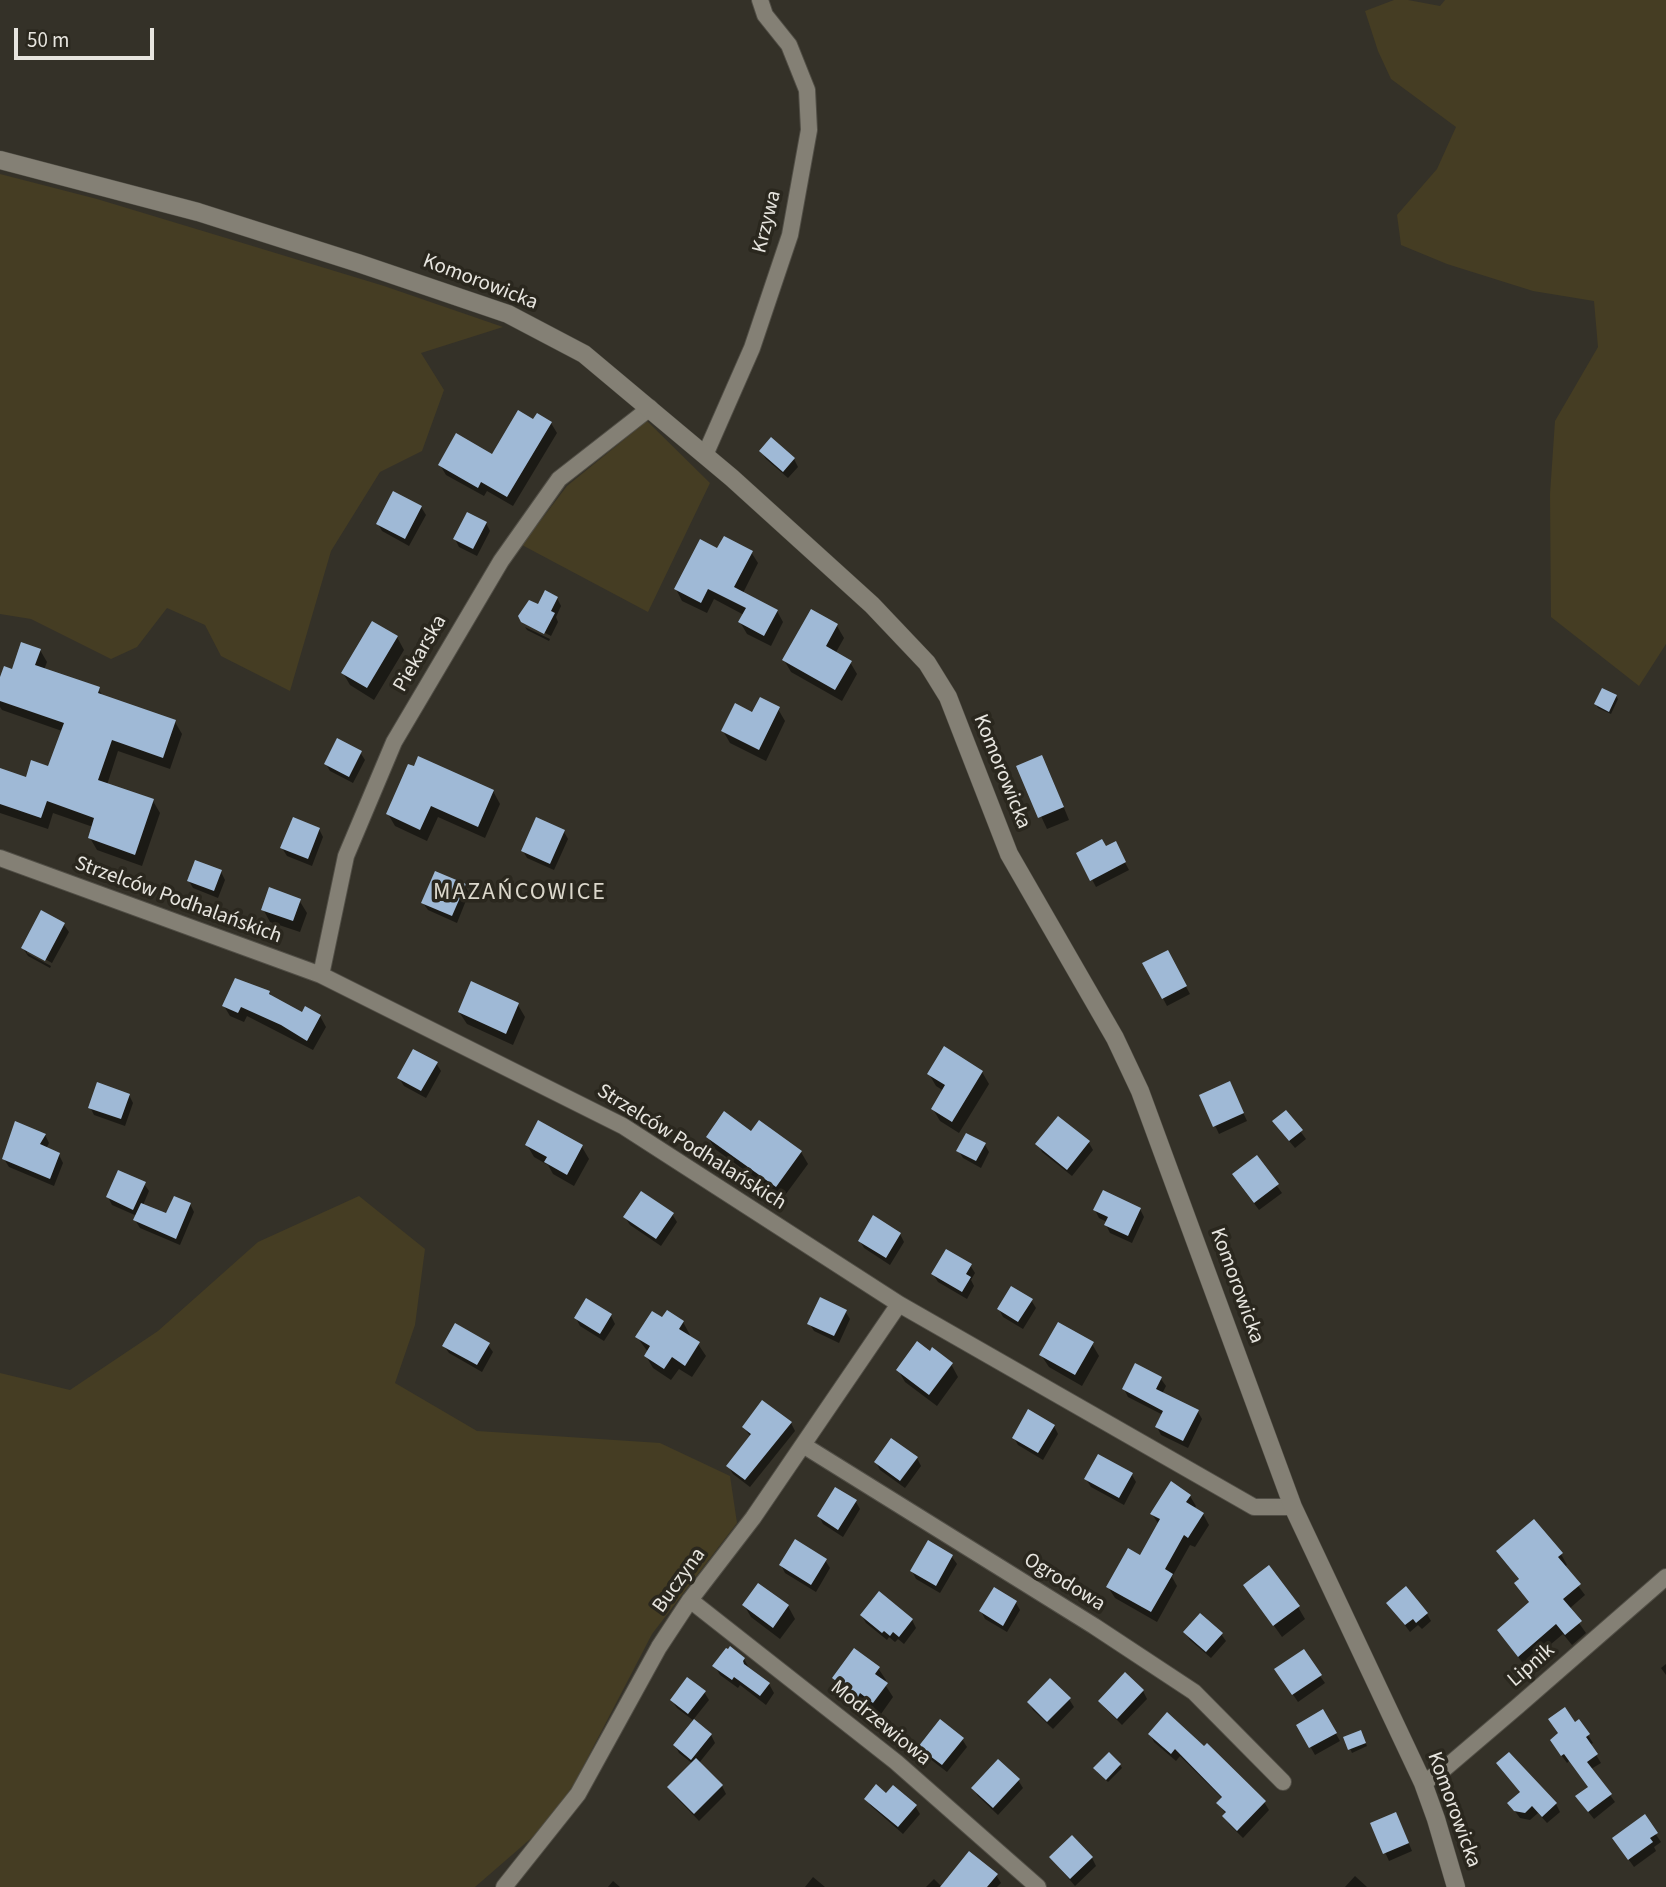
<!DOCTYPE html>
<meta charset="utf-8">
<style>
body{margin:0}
#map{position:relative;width:1666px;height:1887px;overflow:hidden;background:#343128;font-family:"Source Sans 3",sans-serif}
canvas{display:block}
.scale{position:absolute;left:14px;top:28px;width:140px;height:32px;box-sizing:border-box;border:4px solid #e7e5df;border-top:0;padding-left:9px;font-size:21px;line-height:24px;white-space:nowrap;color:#e7e5df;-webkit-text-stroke:5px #2a271e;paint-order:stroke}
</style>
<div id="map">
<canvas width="1666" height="1887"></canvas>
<div class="scale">50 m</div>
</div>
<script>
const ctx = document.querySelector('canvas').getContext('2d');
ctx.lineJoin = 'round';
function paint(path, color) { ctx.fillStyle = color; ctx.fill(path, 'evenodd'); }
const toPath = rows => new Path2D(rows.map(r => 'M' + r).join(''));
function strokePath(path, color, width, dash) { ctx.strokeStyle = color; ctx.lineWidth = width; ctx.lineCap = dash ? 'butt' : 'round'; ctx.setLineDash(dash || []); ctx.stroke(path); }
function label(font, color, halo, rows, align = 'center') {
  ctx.font = font + ' "Source Sans 3",sans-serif'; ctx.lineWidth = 7; ctx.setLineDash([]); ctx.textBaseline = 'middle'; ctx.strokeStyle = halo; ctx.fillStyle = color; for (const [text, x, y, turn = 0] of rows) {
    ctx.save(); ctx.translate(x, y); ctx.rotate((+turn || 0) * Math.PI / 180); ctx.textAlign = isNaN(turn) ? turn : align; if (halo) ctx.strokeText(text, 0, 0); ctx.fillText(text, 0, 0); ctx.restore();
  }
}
const green = toPath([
 [1394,0,1408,0,1440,6,1445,0,1666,0,1666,644,1639,686,1551,617,1550,494,1555,421,1598,347,1594,301,1533,291,1447,264,1401,245,1397,215,1437,169,1456,127,1391,79,1378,51,1365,11],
 [0,174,97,199,236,241,384,286,503,327,421,353,444,390,422,451,380,472,331,551,290,691,221,656,205,625,167,608,137,647,111,659,31,619,0,614],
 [647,421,710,483,648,612,522,545,567,486],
 [359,1196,425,1249,415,1325,395,1383,477,1431,660,1443,730,1476,737,1523,652,1634,574,1784,543,1828,475,1887,0,1887,0,1373,70,1390,158,1331,258,1242]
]);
const shadow = toPath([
 [534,421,551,423,557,433,513,506,487,491,484,496,446,475,440,465,493,456],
 [761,451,794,459,798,467,788,478,766,459],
 [421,507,426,515,409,546,382,531,378,524],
 [486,523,490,531,477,556,459,547,455,539],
 [718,551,751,552,758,563,743,593,777,611,783,622,771,646,747,634,740,622,744,615,714,599,707,613,682,601,676,589],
 [557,598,561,606,556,617,558,622,551,636,522,621,538,606],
 [837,626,844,638,835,654,850,662,857,674,842,701,791,672,784,660],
 [525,627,550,639,549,641,527,630],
 [397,637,404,650,374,700,350,685,343,673],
 [40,650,47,662,44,670,98,689,103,696,175,722,182,734,170,769,118,751,107,785,153,801,160,813,142,866,97,850,90,838,93,827,53,813,48,829,0,813,0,770,27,780,50,769,62,731,2,710,0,707,0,683],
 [1616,696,1618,699,1611,714,1598,708,1596,704],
 [778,709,785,721,766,761,730,743,723,731,752,714],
 [360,752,365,760,353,783,330,771,326,764],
 [1018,767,1048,769,1069,820,1047,829],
 [493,791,500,804,485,838,438,817,427,841,395,826,388,814],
 [319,829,323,837,312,866,287,856,282,848],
 [564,832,568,839,554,870,527,858,523,851],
 [1115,844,1129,870,1096,887,1078,853],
 [221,872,225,880,218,898,193,888,189,881],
 [465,886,469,893,457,923,428,910,423,903],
 [299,900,307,913,300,932,270,922,263,909],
 [42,913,64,925,69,932,52,963,27,949,27,953,51,966,50,968,28,956,23,948],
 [1167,952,1190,994,1167,1006,1145,964],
 [269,992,272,997,302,1014,320,1016,326,1027,313,1050,247,1016,244,1022,230,1016,224,1006],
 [518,1005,525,1017,513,1045,467,1024,459,1012],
 [436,1063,441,1071,426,1098,404,1086,399,1078],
 [982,1072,989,1084,959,1133,940,1121,933,1109,944,1091,936,1086,929,1074],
 [1233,1091,1247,1121,1219,1134,1201,1096],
 [129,1095,133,1103,125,1126,94,1115,90,1107],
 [1286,1112,1306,1139,1295,1148,1279,1129],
 [539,1123,582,1147,589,1159,574,1186,553,1174,548,1165,534,1157,527,1145],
 [752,1133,801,1152,808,1164,783,1198,715,1149,708,1137],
 [45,1135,49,1143,46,1149,59,1155,63,1163,54,1186,9,1167,4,1159],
 [1089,1143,1093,1150,1072,1176,1042,1152,1038,1144],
 [985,1145,989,1152,981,1168,963,1158,958,1150],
 [1256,1157,1282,1193,1259,1210,1238,1182],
 [144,1184,149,1191,143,1205,167,1216,190,1204,194,1212,180,1245,140,1228,135,1220,137,1216,112,1205,108,1197],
 [1140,1209,1144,1217,1132,1243,1110,1233,1106,1225,1107,1222,1099,1218,1095,1210],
 [672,1214,677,1222,661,1246,630,1225,625,1217],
 [900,1234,904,1242,890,1265,864,1248,860,1241],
 [970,1265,975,1273,971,1280,974,1286,967,1299,938,1282,933,1274],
 [1031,1300,1036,1308,1023,1329,1003,1317,999,1309],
 [845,1311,850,1319,839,1343,814,1331,809,1323],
 [611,1316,615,1324,604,1341,580,1326,576,1318],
 [662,1320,683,1322,690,1335,689,1337,698,1344,706,1356,692,1377,679,1369,671,1380,653,1368,646,1356,648,1352,637,1337],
 [1092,1344,1099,1356,1082,1386,1049,1367,1041,1355],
 [488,1345,493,1352,482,1372,449,1353,444,1346],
 [951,1364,958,1377,937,1406,905,1382,898,1370],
 [1161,1379,1166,1386,1162,1394,1198,1412,1202,1419,1188,1448,1161,1435,1157,1427,1163,1415,1128,1397,1124,1389],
 [791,1423,795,1431,750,1487,733,1474,728,1466,751,1437,744,1428],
 [1054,1426,1058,1434,1043,1460,1018,1445,1014,1438],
 [917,1458,921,1466,905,1488,880,1470,876,1462],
 [1132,1475,1136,1482,1124,1505,1091,1487,1086,1479],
 [1190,1496,1196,1506,1194,1509,1203,1514,1209,1525,1195,1547,1190,1545,1172,1577,1177,1586,1157,1622,1115,1598,1108,1587,1140,1557,1159,1525,1152,1514],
 [856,1502,860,1509,843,1537,823,1524,819,1516],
 [1498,1551,1561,1554,1567,1565,1564,1567,1585,1595,1569,1609,1586,1633,1572,1645,1563,1634,1525,1666,1506,1641,1530,1604,1516,1583,1520,1581],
 [952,1557,957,1564,940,1593,916,1579,912,1571],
 [825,1560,830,1568,816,1592,785,1573,781,1565],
 [1245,1585,1298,1607,1305,1619,1282,1637],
 [1016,1603,1020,1610,1007,1632,985,1619,981,1611],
 [1388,1603,1427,1614,1431,1621,1422,1629,1418,1625,1410,1632],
 [744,1605,788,1606,795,1619,780,1639,751,1617],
 [862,1616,912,1620,916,1628,904,1644,898,1639,895,1642,889,1637,887,1640,866,1623],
 [1185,1632,1221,1634,1226,1641,1211,1658,1190,1640],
 [744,1659,749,1668,769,1684,774,1693,766,1705,740,1685,738,1688,720,1675,715,1666],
 [1666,1664,1666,1675,1661,1668],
 [878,1668,886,1680,884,1683,893,1697,881,1714,867,1704,865,1708,842,1690,834,1678],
 [1320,1676,1325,1683,1298,1702,1281,1677],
 [1143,1691,1147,1699,1122,1725,1105,1708,1100,1701],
 [704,1692,709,1700,693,1720,711,1735,715,1743,699,1763,722,1786,726,1794,699,1821,674,1795,669,1787,693,1764,679,1753,675,1745,694,1721,677,1708,672,1701],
 [1069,1699,1074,1707,1053,1729,1033,1710,1029,1703],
 [1323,1711,1340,1741,1315,1755,1298,1725],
 [1579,1721,1593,1743,1590,1745,1601,1763,1591,1769,1615,1802,1594,1819,1582,1804,1589,1788,1570,1760,1567,1763,1556,1748],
 [1360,1732,1367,1746,1352,1753,1345,1738],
 [1150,1734,1264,1802,1269,1810,1243,1838,1229,1824,1224,1816,1226,1814,1218,1803,1223,1799,1180,1756,1176,1761,1154,1742],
 [962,1739,967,1747,947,1772,925,1755,920,1747],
 [1509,1755,1556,1804,1560,1812,1547,1823,1538,1813,1530,1820,1520,1818,1509,1803,1521,1793,1498,1764],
 [1120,1765,1122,1768,1108,1782,1097,1772],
 [1018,1780,1023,1788,998,1815,978,1796,973,1788],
 [886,1795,915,1806,920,1814,903,1834,871,1806,866,1799],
 [1644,1817,1661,1842,1654,1847,1656,1851,1634,1867,1619,1846],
 [1400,1822,1412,1851,1389,1861,1372,1824],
 [1051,1858,1092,1858,1096,1866,1075,1886],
 [996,1875,1001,1883,997,1887,926,1887,934,1879,942,1887],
 [1355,1876,1367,1887,1345,1887],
 [813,1877,825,1887,805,1887],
 [613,1881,620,1887,608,1887]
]);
const building = toPath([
 [518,410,533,419,537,413,552,422,507,497,481,482,478,488,438,465,456,433,492,454],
 [771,437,795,458,783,472,759,451],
 [393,491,422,506,405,539,376,524],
 [467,512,487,522,473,549,453,539],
 [724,536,753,551,734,587,778,610,764,636,738,622,746,608,708,589,701,603,674,589,700,539,717,548],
 [545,590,558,597,551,611,555,613,544,634,521,622,518,616,529,600,538,604],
 [811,609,838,624,826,646,852,661,835,690,782,660],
 [372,621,398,636,367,688,341,673],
 [21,642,41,649,35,665,100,687,98,693,176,720,163,758,112,740,98,780,154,799,135,855,88,838,94,818,47,801,41,818,0,804,0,768,26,777,31,760,48,766,64,723,0,701,0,677,4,666,12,669],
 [1602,688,1617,695,1609,712,1594,704],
 [760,697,780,707,759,750,721,731,735,703,752,712],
 [337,738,362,751,349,777,324,764],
 [1042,755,1064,807,1038,818,1016,766],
 [418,756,494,790,478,827,431,806,420,830,386,814,408,764,414,766],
 [293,817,320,828,308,859,280,848],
 [536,817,565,830,550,864,521,851],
 [1102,839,1106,846,1116,841,1126,862,1090,881,1076,853],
 [195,860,222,870,214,891,187,881],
 [435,871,466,884,452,916,421,903],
 [269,887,301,899,293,921,261,910],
 [41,910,65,923,45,961,21,948],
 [1168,950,1187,986,1162,999,1142,963],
 [235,978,270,991,269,994,302,1012,305,1006,321,1015,307,1041,281,1025,241,1007,238,1013,222,1006],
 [471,981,519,1003,506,1034,458,1012],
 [944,1046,983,1071,952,1122,931,1109,945,1085,927,1074],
 [413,1049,438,1062,421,1091,397,1078],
 [1230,1081,1244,1113,1213,1127,1199,1095],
 [97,1082,130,1094,121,1119,88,1108],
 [1286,1110,1303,1130,1289,1141,1272,1121],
 [724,1111,751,1131,759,1120,802,1151,776,1187,706,1137],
 [1058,1116,1090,1141,1067,1170,1035,1144],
 [538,1120,583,1145,567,1175,544,1162,547,1157,525,1145],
 [15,1121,46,1134,40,1144,60,1153,50,1179,2,1159],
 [966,1133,986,1143,976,1161,956,1151],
 [1257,1155,1279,1184,1254,1203,1232,1174],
 [118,1170,146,1182,133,1210,106,1197],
 [1103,1190,1141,1208,1128,1236,1104,1225,1108,1217,1093,1210],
 [641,1191,674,1213,656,1239,623,1217],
 [174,1196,191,1203,176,1239,133,1220,141,1203,166,1213],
 [873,1215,901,1233,886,1258,858,1241],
 [946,1249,972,1264,966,1274,971,1277,962,1292,931,1274],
 [1011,1286,1033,1299,1018,1322,997,1309],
 [820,1297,847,1310,834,1336,807,1324],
 [586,1298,612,1314,600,1334,574,1318],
 [667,1310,684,1321,679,1329,700,1342,685,1366,672,1357,664,1369,644,1356,650,1346,635,1337,652,1311,662,1317],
 [1058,1322,1094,1342,1075,1375,1039,1355],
 [455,1323,490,1343,477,1365,442,1346],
 [917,1341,930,1351,932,1347,953,1363,929,1395,896,1370],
 [1135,1363,1162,1377,1156,1389,1199,1410,1183,1441,1155,1427,1163,1411,1122,1389],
 [762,1400,792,1422,745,1480,726,1466,751,1434,742,1427],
 [1028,1409,1055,1425,1038,1453,1012,1438],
 [891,1438,918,1457,900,1481,874,1462],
 [1098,1454,1133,1473,1119,1498,1084,1479],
 [1171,1481,1191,1495,1186,1502,1204,1513,1188,1538,1184,1535,1165,1569,1173,1574,1151,1612,1106,1587,1128,1548,1140,1555,1160,1519,1150,1514],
 [835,1487,857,1500,838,1530,817,1516],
 [1534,1519,1563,1553,1558,1557,1581,1584,1563,1599,1582,1621,1565,1635,1556,1624,1518,1657,1497,1630,1529,1602,1514,1583,1519,1579,1496,1551],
 [795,1539,827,1559,811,1585,779,1565],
 [928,1540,953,1555,936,1586,910,1571],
 [1269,1565,1300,1606,1273,1626,1243,1585],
 [758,1583,789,1605,773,1628,742,1605],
 [1406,1586,1428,1613,1416,1623,1413,1619,1405,1625,1386,1603],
 [994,1587,1017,1601,1003,1626,979,1611],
 [879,1591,913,1619,899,1637,893,1632,890,1636,884,1631,882,1633,860,1615],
 [1200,1613,1223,1633,1206,1652,1183,1632],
 [730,1646,745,1658,743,1661,744,1664,770,1683,760,1696,734,1677,732,1680,712,1666,726,1648,728,1649],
 [854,1648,880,1667,875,1674,888,1683,873,1703,860,1693,858,1697,832,1678],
 [1304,1649,1322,1675,1292,1695,1274,1669],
 [1125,1672,1144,1690,1117,1719,1098,1701],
 [687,1677,706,1691,688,1714,670,1700],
 [1050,1678,1071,1698,1047,1722,1027,1702],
 [1565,1707,1575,1722,1579,1719,1590,1734,1586,1737,1598,1754,1587,1762,1612,1794,1588,1812,1575,1796,1588,1787,1564,1754,1561,1756,1550,1740,1558,1733,1548,1719],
 [1323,1709,1337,1733,1309,1748,1296,1725],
 [1167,1712,1204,1746,1207,1743,1266,1801,1237,1831,1222,1816,1226,1812,1216,1803,1222,1797,1175,1749,1171,1754,1148,1734],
 [694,1719,712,1734,691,1760,673,1745],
 [940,1719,964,1738,942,1765,918,1747],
 [1361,1730,1366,1743,1348,1750,1343,1737],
 [1109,1752,1121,1764,1106,1780,1093,1768],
 [1509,1752,1557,1803,1542,1817,1532,1806,1525,1813,1514,1811,1507,1803,1520,1792,1496,1763],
 [696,1758,723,1785,694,1814,667,1787],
 [998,1759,1020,1779,993,1808,971,1788],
 [876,1784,886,1793,893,1785,917,1805,898,1827,864,1799],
 [1396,1812,1409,1843,1383,1854,1370,1823],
 [1645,1814,1658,1833,1650,1838,1653,1842,1628,1860,1612,1838],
 [1072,1835,1093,1857,1070,1879,1049,1857],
 [969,1851,998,1874,987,1887,940,1887]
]);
const minor = toPath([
 [705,455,752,348,790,235,809,130,807,90,789,45,765,15,760,0],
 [0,858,321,975,623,1126,899,1304,1254,1507,1293,1507],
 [321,975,346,856,394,742,501,561,559,479,650,408],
 [803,1445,1094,1626,1194,1692,1283,1782],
 [690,1600,896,1762,1038,1887],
 [1423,1783,1443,1770,1518,1706,1666,1577],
 [504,1887,578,1794,659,1647,690,1600,753,1518,899,1304]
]);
const tertiary = toPath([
 [0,160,198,212,358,263,508,314,584,354,732,478,872,605,927,663,948,697,1009,854,1115,1038,1140,1091,1293,1507,1423,1783,1436,1819,1456,1887]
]);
const streetNames = [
 ["Krzywa",768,222,-76],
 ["Komorowicka",480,283,21],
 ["Piekarska",421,654,-60],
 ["Komorowicka",1001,772,68],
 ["Strzelców Podhalańskich",178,901,20],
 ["Strzelców Podhalańskich",691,1148,32],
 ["Komorowicka",1236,1286,70],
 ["Buczyna",680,1581,-54],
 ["Ogrodowa",1064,1583,32],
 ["Lipnik",1532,1666,-41],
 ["Modrzewiowa",880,1724,39],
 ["Komorowicka",1453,1810,70]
];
const quarterNames = [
 ["MAZAŃCOWICE",520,894]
];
paint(green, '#453d23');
paint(shadow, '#0007');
paint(building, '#9fb9d6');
strokePath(minor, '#514e46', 18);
strokePath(tertiary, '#514e46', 19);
strokePath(minor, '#848075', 16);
strokePath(tertiary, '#848075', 18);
label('21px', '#e7e5df', '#2a271e', streetNames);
ctx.letterSpacing = '2px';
label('24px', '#dbd7cb', '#2a271e', quarterNames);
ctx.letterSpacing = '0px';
</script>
